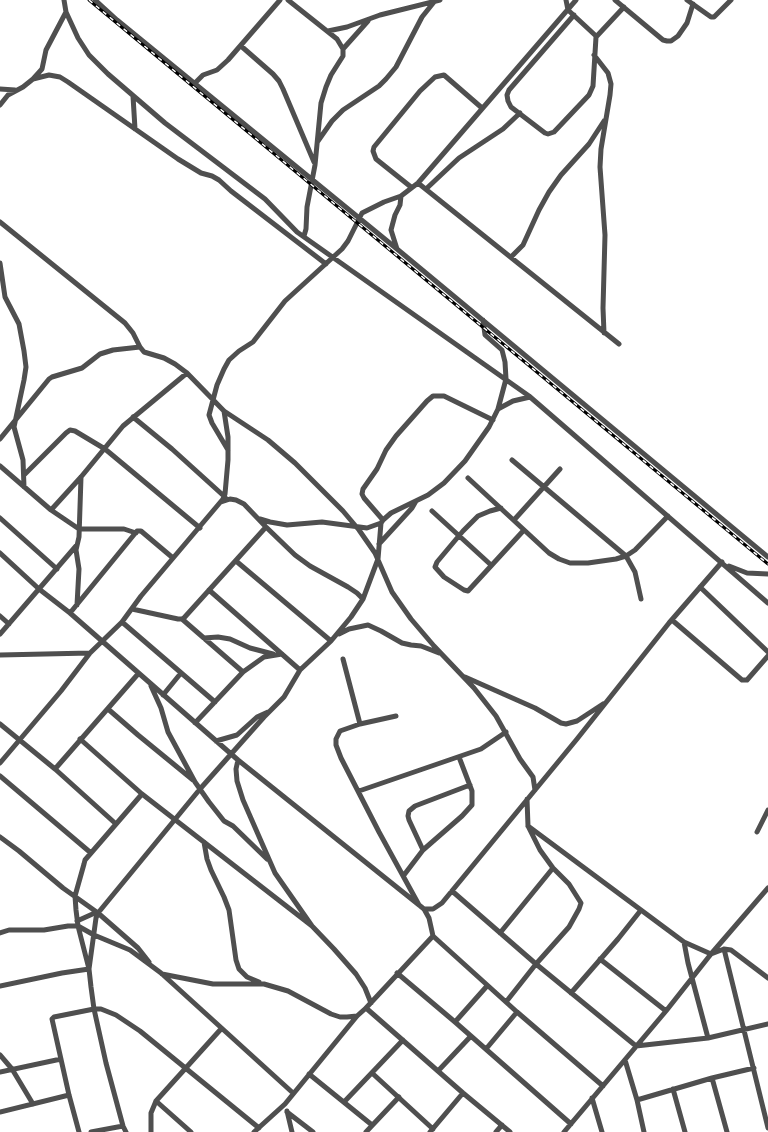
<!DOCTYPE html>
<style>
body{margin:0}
canvas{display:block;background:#fff}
</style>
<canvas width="768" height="1132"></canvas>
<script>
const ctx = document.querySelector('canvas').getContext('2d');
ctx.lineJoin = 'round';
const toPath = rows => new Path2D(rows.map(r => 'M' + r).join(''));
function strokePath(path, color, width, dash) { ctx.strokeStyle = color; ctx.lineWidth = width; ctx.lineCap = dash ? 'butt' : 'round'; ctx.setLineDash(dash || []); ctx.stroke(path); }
const minor = toPath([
 [64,0,66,12,78,38,89,55,108,74,165,123,265,199,297,232,529,396,768,603],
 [95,0,117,20,397,249,768,557],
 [288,0,337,39,343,49,343,56,331,75,326,87,321,103,315,165,307,207,306,229,304,236],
 [566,0,568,10,596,36],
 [615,0,663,40,667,41,671,41,678,36,687,23,693,4],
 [687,0,711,17,714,17,731,0],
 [574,15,509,90,507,95,508,101,511,107,545,133,548,134,554,132,589,95,593,86,596,37,624,7],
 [328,31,347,27,380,15,440,0],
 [241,46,273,74,279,81,283,89,314,162],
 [343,49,368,21],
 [594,55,608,73,611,84,610,95,601,149,600,167,605,235,603,308,604,333],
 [33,79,49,75,60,77,68,82,178,159,201,173,212,176,219,180,231,191,326,264],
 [195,83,203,75,217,70,228,60,280,0],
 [0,89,15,90],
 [133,96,135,129],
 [0,105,8,95,23,87,33,79,42,69,46,50,66,12],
 [318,141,332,121,343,110,379,86,386,79,396,67,422,17,434,2],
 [418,183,619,344],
 [411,187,376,159,373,151,374,147,420,91,435,77,444,75,482,108],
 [426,189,459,158,503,129,520,113],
 [0,222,125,323,133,333,140,347,144,352,164,358,175,364,187,373,224,411,268,440,295,463,343,511,359,530,375,553,392,592,411,619,434,646,474,688,496,716,520,759,533,777,535,790],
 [397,249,391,230,395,215,400,205,401,196],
 [511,257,523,245,539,210,549,192,561,175,589,144,604,121],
 [0,263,5,297,19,324,24,351,26,367,24,380,14,427,23,460,24,487],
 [498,409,513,401,530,397],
 [133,417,172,449,225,497],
 [0,439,49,379,52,377,82,368,100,354,113,350,140,347],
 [228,450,212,423,209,415,217,385,224,369,229,360,239,351,253,342,285,301,342,249,348,241,362,213,384,202,401,196,418,183,576,0],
 [512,460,626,556,635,572,641,599],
 [0,466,51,510,79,529,124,529,136,533],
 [24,475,66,433,70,430,75,431,105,449,200,528],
 [468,478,549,553,559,559,570,563,588,563,616,559,626,556,635,550,668,516],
 [221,502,230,499,236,500,244,504,266,527,295,555,310,566,348,587,357,593,363,599],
 [501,508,490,511,478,516,463,531,437,562,435,567,444,577,464,590,468,591,524,530],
 [51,510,81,477,123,426,187,373],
 [432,511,491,565],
 [0,518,57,569],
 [260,519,270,522,287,525,322,522,367,528,381,523],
 [383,520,364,498,362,494,363,489,377,469,386,450,396,436,427,401,433,396,444,396,493,420],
 [514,520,560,469],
 [379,544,412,508,416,501],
 [0,553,39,589,70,613,238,760,424,909,429,918,433,936,517,1012,603,1086],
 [236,561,331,641],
 [729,566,747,573,768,574],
 [700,587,768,652],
 [209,590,300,670],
 [77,605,79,569,76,550,79,537,81,477],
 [132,609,178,619,183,619,266,527],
 [70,613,137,531,141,531,173,558],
 [0,616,9,624],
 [182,619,243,672],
 [672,620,742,680,747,680,768,656],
 [122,622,215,702],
 [0,634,76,546],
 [339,634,349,629,368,625,381,631,402,643,411,645,421,646,439,653],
 [204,638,218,637,230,639,250,648,273,654],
 [0,655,90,653],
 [343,659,360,724],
 [465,677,535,708,561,723,566,724,577,721,603,704],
 [151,686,161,708,168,732,195,782,209,802,224,821,233,826,267,859],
 [163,695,181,673],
 [108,709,138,735,193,780],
 [396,716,360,724,340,731,336,739,336,745,341,758,379,832,419,905],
 [195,723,243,672,264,657,282,654],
 [0,724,55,769,116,824],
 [80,739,142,794,312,926],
 [216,741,237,735,257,717,268,712],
 [238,760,236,769,237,781,243,800,275,873,312,926,334,949,356,974,365,988,371,1003],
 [0,763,61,691,90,653,122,622,141,596,223,499,225,494,228,460,228,437,224,411],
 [55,769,138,674],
 [0,776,91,853],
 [359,791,481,749,506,732],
 [528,826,684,942,711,954,724,949,731,950,768,978],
 [757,832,768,810],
 [0,837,19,851,63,888,98,913,138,948,149,962],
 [204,842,207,859,211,870,224,897,229,910,236,960,239,969,247,977,259,982],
 [423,850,409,820,408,816,409,811,415,806,470,785],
 [404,875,423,850,462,816,472,805,472,791,459,757],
 [452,891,536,964,636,1046,708,1038,768,1024],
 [424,909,433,909,442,903,577,739,669,623,722,562],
 [77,921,97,912],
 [0,933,9,930,44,930,68,926,78,926,94,935,130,950,161,973,293,1093],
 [500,933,553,868],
 [684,942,688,963,708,1038],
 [724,949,768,1128],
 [600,959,666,1011],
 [397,973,455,1022,571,1124],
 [162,974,213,984,264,984,288,991,331,1014,340,1017,347,1017,357,1016],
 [0,986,62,973,89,969,78,926,76,910,75,896,84,864,85,860,142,794],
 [571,993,618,939,641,910],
 [506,1002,536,964,569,927,579,909,581,903,569,884,553,868,540,850,528,826,527,799],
 [366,1008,463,1093,510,1132],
 [455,1022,487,986],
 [486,1049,517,1012],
 [0,1055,12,1069,33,1104],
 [625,1060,637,1100,644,1132],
 [438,1071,471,1036],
 [0,1072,61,1059],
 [372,1073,433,1129],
 [309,1074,372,1125],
 [712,1078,727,1132],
 [673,1089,685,1132],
 [592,1098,602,1132],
 [637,1100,712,1078,754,1068],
 [156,1101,191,1132],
 [345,1101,403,1040],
 [287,1111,292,1132],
 [0,1112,69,1095],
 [287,1112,313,1132],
 [79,1132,69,1095,52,1019,54,1017,94,1009,101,1009,116,1015,140,1031,259,1128],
 [91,1132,123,1126],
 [126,1132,123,1126,106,1063,94,1009,91,987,89,969,96,918,98,913,200,789,264,717,284,697,300,670,331,641,351,617,363,599,378,559,381,523,383,520,391,513,428,495,444,483,465,461,489,427,498,409,506,379,505,362,502,350,485,335,483,320],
 [151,1132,151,1113,156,1101,221,1029],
 [254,1132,285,1104,357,1016,366,1008,433,936],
 [366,1132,399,1097],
 [430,1132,463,1093],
 [496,1132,502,1125],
 [564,1132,666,1011,711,954,768,888]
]);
const rail = toPath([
 [89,0,768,564]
]);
strokePath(minor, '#4f4f4f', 5);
strokePath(rail, '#000', 3);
strokePath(rail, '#fff', 1.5, [4.5]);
</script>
